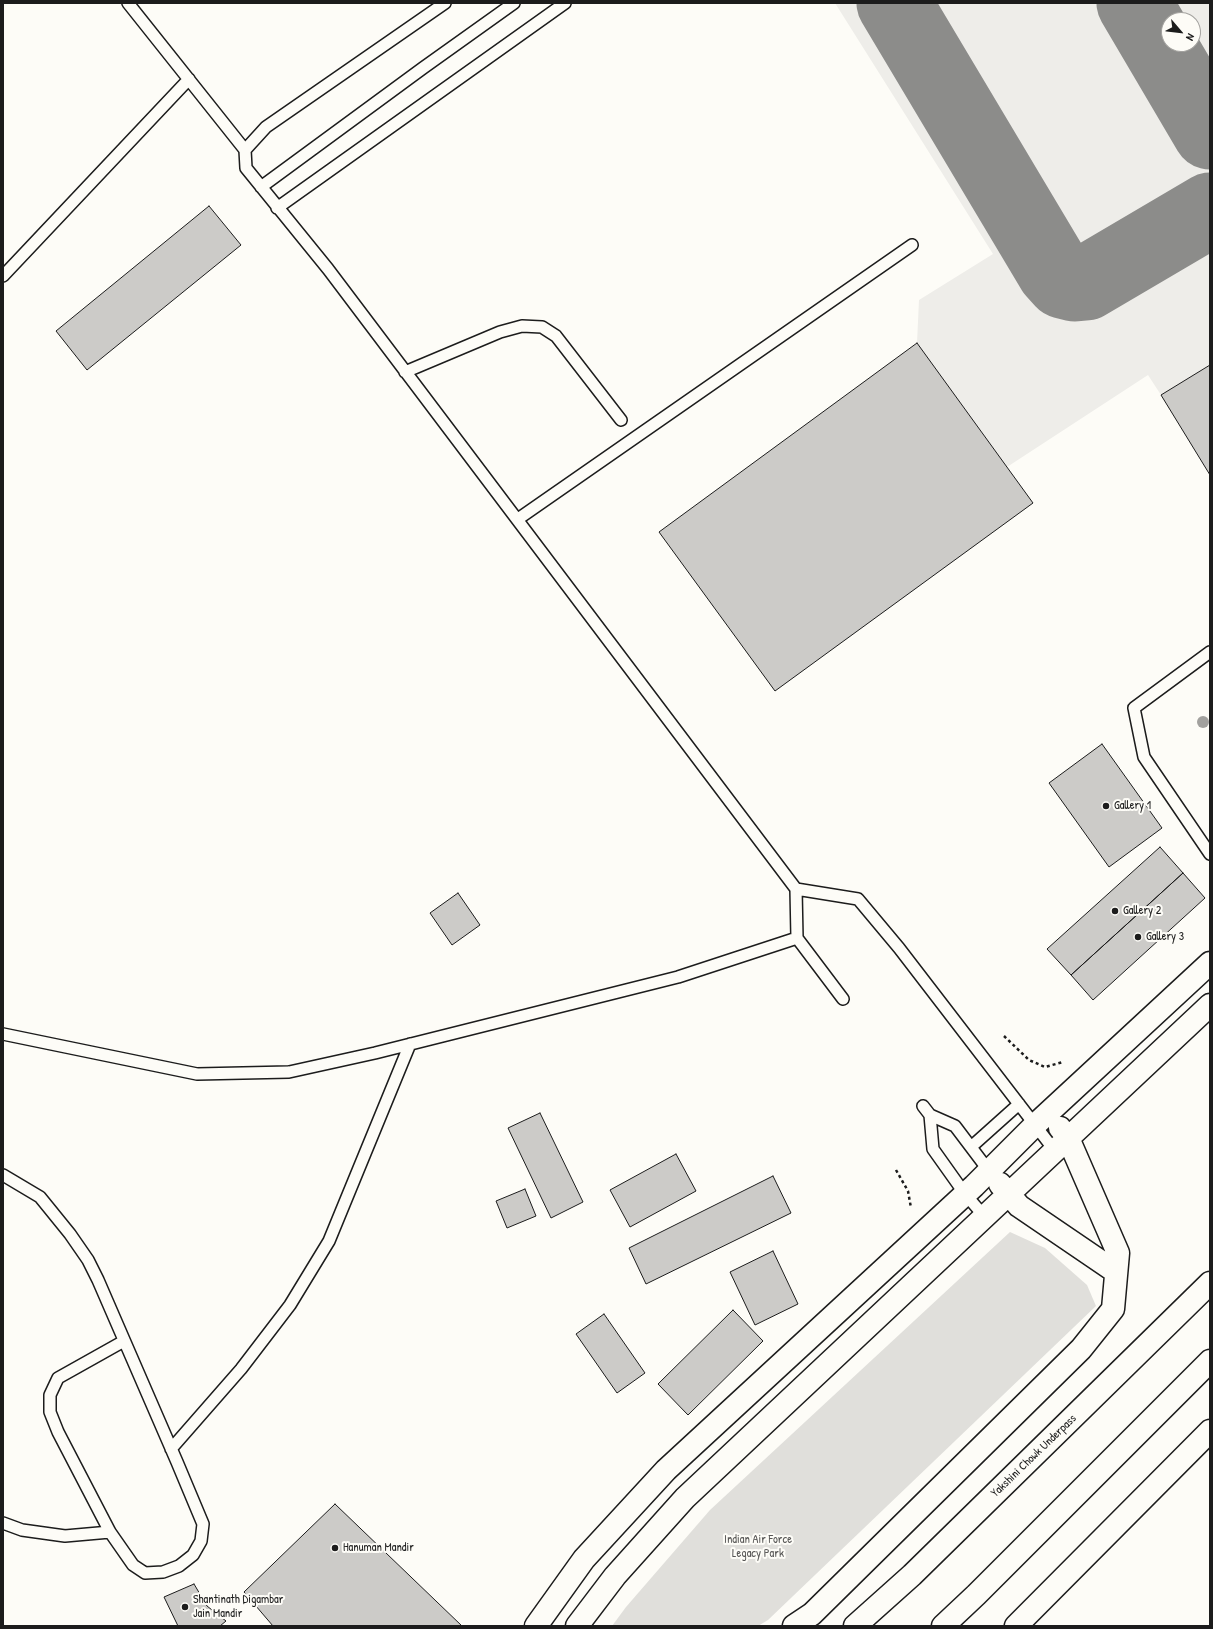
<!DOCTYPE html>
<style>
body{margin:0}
#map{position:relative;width:1213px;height:1629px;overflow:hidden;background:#fdfcf7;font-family:"Patrick Hand",sans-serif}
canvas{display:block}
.frame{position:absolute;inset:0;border:4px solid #1c1c1c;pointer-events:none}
.north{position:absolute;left:1161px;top:12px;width:40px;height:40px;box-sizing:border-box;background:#fdfcf7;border:1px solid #a3a29f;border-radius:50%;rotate:118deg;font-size:11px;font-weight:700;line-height:16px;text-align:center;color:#1c1c1c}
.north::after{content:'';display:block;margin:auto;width:14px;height:18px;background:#1c1c1c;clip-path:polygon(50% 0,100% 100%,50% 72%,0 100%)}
</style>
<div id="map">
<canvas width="1213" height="1629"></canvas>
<div class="frame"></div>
<div class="north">N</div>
</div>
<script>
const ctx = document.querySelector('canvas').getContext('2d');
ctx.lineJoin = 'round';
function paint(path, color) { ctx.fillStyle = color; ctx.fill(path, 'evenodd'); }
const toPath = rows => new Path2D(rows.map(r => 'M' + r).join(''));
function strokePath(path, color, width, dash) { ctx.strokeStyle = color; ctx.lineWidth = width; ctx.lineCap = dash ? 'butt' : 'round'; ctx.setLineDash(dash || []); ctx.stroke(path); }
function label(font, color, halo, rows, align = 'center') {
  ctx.font = font + ' "Patrick Hand",sans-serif'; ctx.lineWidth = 4; ctx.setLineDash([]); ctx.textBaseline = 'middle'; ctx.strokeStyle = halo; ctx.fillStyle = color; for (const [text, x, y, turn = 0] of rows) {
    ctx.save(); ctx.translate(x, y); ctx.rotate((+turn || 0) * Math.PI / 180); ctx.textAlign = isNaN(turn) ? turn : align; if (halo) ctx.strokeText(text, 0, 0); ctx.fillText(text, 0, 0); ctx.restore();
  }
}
const built = toPath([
 [835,3,1210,3,1210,365,1161,395,1148,375,1007,467,917,343,919,300,993,254],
 [1169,20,1193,20,1193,44,1169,44]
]);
const green = toPath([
 [1010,1232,1045,1248,1087,1285,1096,1306,768,1620,758,1626,612,1626,626,1607,710,1510]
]);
const taxiway = toPath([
 [894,3,1054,271,1063,281,1075,284,1086,283,1210,210],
 [1134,3,1210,132]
]);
const building = toPath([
 [209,206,241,245,87,370,56,331,209,206],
 [917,343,1033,503,775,691,659,532,917,343],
 [1210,365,1210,475,1161,395,1210,365],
 [1102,744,1162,828,1109,867,1049,783,1102,744],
 [1160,847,1183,873,1071,975,1047,949,1160,847],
 [1183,873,1205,898,1093,1000,1071,975,1183,873],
 [458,893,480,925,452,945,430,913,458,893],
 [540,1113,583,1202,551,1218,508,1128,540,1113],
 [676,1154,696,1191,630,1227,610,1190,676,1154],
 [773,1176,791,1213,646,1284,629,1248,773,1176],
 [525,1189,536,1216,507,1228,496,1201,525,1189],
 [773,1251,798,1304,755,1325,730,1272,773,1251],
 [733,1310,763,1341,688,1415,658,1384,733,1310],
 [604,1314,645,1373,617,1393,576,1334,604,1314],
 [335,1504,462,1626,273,1626,244,1592,335,1504],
 [194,1584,207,1606,226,1621,220,1626,178,1626,164,1597,194,1584]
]);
const path = toPath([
 [1004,1036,1029,1060,1045,1067,1063,1062],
 [896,1170,908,1191,911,1208]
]);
const service = toPath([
 [128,3,245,150],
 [445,3,266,127,245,150,246,168,328,269,796,889,797,938,843,999],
 [261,187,423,68,514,3],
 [277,208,565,3],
 [3,276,189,79],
 [405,372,500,332,522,326,542,327,556,336,621,420],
 [518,519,912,245],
 [1210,652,1134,708,1144,757,1210,854],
 [796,889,858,899,899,948,1055,1151],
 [3,1034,197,1074,289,1072,375,1053,678,977,797,938],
 [923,1106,930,1115,955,1126,989,1171],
 [930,1115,933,1149,965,1194,985,1217],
 [971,1147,1019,1104],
 [3,1175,40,1197,70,1234,88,1260,98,1280,177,1462,203,1524,201,1541,193,1555,179,1566,163,1572,145,1573,133,1565,110,1532,58,1432,50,1412,50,1395,58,1378,124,1341],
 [171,1449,241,1369,290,1305,329,1241,410,1044],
 [3,1523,22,1530,65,1536,110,1532]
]);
const tertiary = toPath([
 [1000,1184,1019,1206,1116,1272],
 [536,1626,584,1559,666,1470,974,1186,1035,1125,1210,963],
 [577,1626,615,1576,685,1498,1210,1005],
 [794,1626,812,1614,1081,1349,1113,1309,1118,1253,1068,1138,1060,1128],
 [1016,1626,1210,1431]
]);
const primary = toPath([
 [855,1626,912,1575,1210,1283],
 [943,1626,976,1595,1210,1361]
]);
const trees = [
 [1203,722]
];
const markers = [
 [1106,806,4,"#1c1c1c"],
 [1115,911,4,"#1c1c1c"],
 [1138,937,4,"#1c1c1c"],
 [335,1548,4,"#1c1c1c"],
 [185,1607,4,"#1c1c1c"]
];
const poiNames = [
 ["Gallery 1",1114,806],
 ["Gallery 2",1123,911],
 ["Gallery 3",1146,937],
 ["Hanuman Mandir",343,1548],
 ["Shantinath Digambar",193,1600],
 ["Jain Mandir",193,1614]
];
const streetNames = [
 ["Yakshini Chowk Underpass",1034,1456,-44]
];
const parkNames = [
 ["Indian Air Force",758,1540],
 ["Legacy Park",758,1554]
];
paint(built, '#eeede9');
paint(green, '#e0dfdb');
strokePath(taxiway, '#8c8c8a', 75);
paint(building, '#cccbc8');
strokePath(building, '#1c1c1c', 1);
strokePath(service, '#1c1c1c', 14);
strokePath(tertiary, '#1c1c1c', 25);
strokePath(primary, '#1c1c1c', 25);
strokePath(path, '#1c1c1c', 2.5, [3, 3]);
strokePath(service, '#fdfcf7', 11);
strokePath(tertiary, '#fdfcf7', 22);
strokePath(primary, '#fdfcf7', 22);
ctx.fillStyle = '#a2a19e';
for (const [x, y] of trees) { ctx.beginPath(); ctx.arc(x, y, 6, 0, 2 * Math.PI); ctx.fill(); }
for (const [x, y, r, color] of markers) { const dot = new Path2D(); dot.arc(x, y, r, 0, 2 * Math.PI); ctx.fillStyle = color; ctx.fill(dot); strokePath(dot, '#fdfcf7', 1.5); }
label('12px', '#1c1c1c', '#fdfcf7', poiNames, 'left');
label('12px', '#1c1c1c', '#fdfcf7', streetNames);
label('12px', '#575655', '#fdfcf7', parkNames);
</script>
